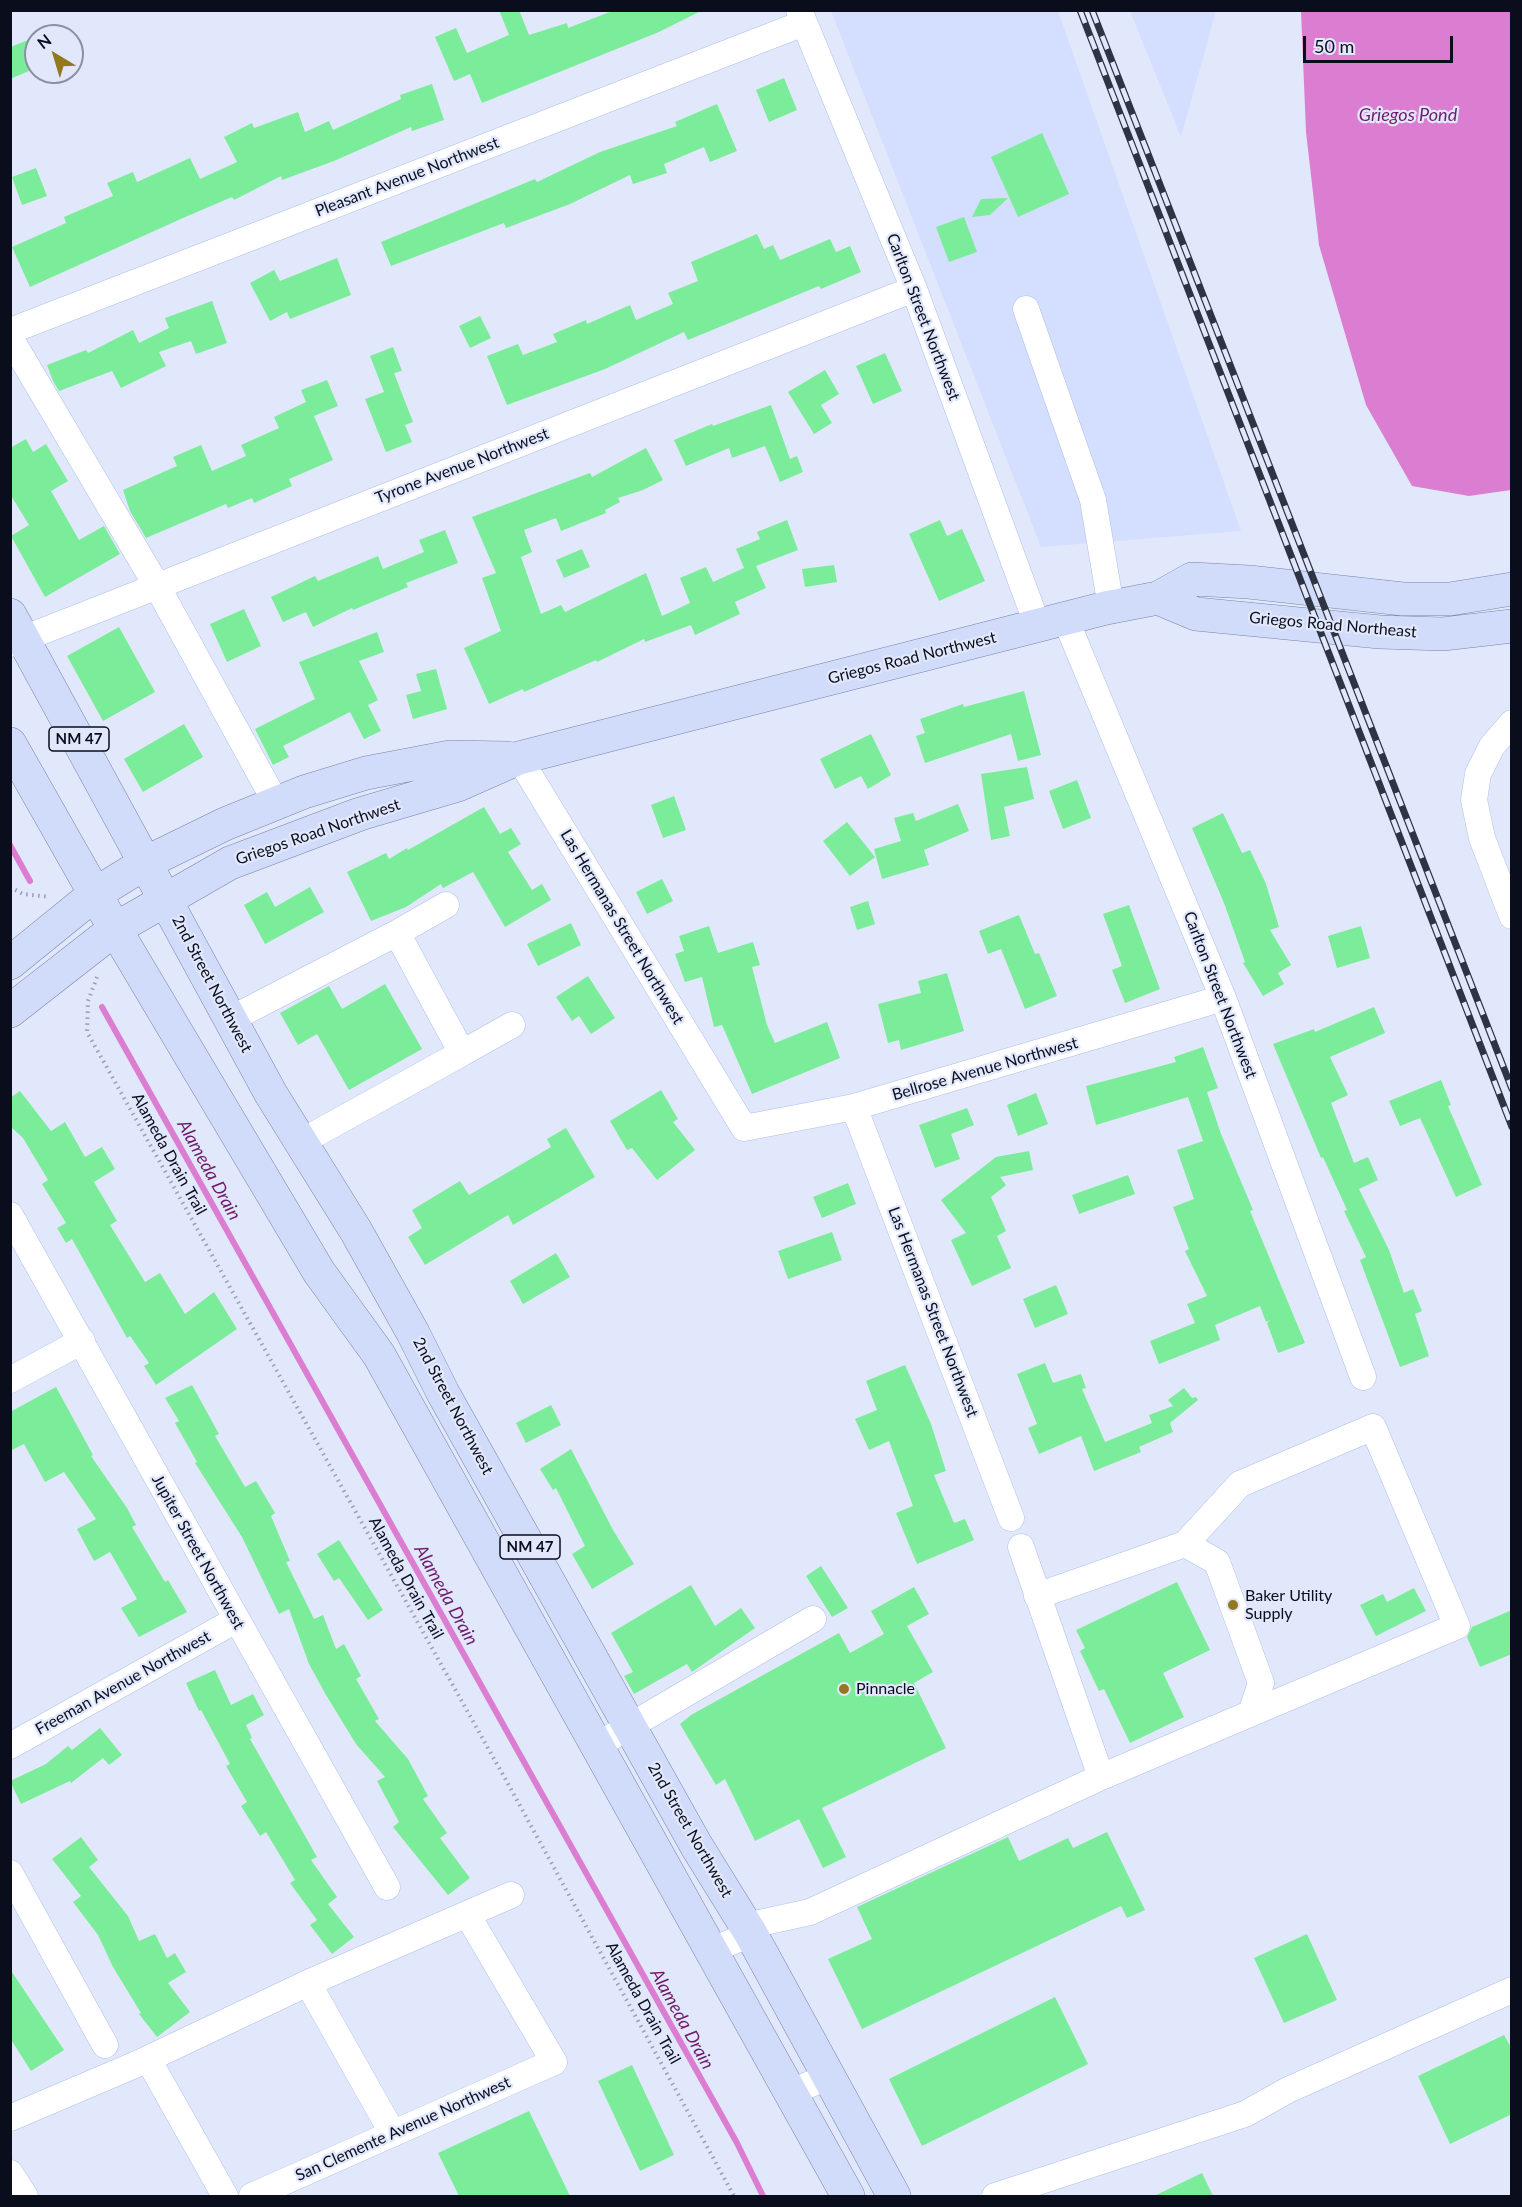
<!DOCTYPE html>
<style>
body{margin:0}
#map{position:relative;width:1522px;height:2207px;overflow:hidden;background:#e2e8fb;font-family:Lato,sans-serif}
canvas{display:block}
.frame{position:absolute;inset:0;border:12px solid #090d1c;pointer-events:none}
.north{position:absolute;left:24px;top:24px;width:60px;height:60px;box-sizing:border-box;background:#e2e8fb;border:2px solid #8b90a2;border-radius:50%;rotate:322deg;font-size:16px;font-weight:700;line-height:24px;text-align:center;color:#090d1c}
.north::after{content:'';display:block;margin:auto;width:21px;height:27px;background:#93781f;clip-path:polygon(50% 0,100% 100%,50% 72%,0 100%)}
.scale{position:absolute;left:1303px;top:36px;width:150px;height:27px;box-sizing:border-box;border:3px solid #090d1c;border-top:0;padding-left:8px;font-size:18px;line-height:21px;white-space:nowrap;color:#090d1c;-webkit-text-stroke:4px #e2e8fb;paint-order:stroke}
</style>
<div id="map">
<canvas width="1522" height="2207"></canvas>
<div class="frame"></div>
<div class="north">N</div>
<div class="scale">50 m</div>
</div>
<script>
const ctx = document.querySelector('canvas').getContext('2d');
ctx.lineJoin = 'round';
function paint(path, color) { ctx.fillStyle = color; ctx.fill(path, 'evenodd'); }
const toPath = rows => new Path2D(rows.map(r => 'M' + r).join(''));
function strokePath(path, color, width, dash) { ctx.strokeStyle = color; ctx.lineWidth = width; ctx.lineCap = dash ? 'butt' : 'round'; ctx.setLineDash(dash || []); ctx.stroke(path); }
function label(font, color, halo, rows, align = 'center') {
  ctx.font = font + ' Lato,sans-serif'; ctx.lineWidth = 4.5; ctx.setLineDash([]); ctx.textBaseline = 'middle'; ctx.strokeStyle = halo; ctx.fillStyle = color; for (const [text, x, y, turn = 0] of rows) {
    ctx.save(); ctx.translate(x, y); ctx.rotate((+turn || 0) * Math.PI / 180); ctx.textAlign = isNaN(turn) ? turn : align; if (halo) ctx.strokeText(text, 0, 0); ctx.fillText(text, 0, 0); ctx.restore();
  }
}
const built = toPath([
 [831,11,1058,11,1241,531,1041,547],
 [1130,11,1216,11,1181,137]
]);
const water = toPath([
 [1301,11,1511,11,1511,490,1469,496,1412,486,1366,405,1319,245,1306,132]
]);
const stream = toPath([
 [10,845,30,881],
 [102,1007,737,2143,763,2196]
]);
const building = toPath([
 [499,10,519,10,529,35,567,23,568,28,615,10,703,10,659,32,482,103,470,74,454,81,435,37,456,28,467,53,509,35],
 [31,39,36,51,36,68,10,79,10,47],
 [784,78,797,110,769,122,756,90],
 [432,84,444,120,412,131,411,127,334,161,282,180,281,176,234,200,232,197,183,218,30,287,12,247,66,223,64,217,113,196,107,183,133,172,137,182,190,158,200,179,237,162,224,137,252,123,254,128,298,112,305,132,329,121,333,130,401,99,400,95],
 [717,104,737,151,710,162,704,147,664,164,667,173,633,184,630,175,570,204,506,228,504,223,391,266,381,242,535,179,537,182,600,152,677,126,675,122],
 [1042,133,1069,194,1018,217,991,157],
 [36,168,47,196,22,205,12,177],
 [1008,198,990,215,972,217,981,199],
 [964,217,977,252,949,262,936,227],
 [757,234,764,249,773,245,780,260,830,239,836,252,850,246,861,272,821,289,819,286,688,340,684,332,605,369,507,405,487,356,518,344,523,355,557,342,553,334,586,320,587,324,630,305,636,320,673,304,668,293,698,281,691,262],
 [337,258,351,295,290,319,287,312,270,321,250,283,274,270,280,281],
 [212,301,227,343,196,354,191,341,159,352,166,366,121,388,112,371,59,391,53,381,47,365,86,350,88,353,133,330,139,343,169,328,165,318],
 [480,316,491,338,470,348,459,326],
 [393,347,402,371,394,373,413,422,405,425,412,442,386,452,365,399,384,392,370,356],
 [885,353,902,391,873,404,856,366],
 [825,370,839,394,821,405,832,423,814,434,788,392],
 [327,380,338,406,314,416,333,460,289,479,292,486,254,503,252,498,228,508,226,504,146,538,130,511,123,490,177,466,173,457,201,445,212,471,246,456,241,445,279,428,274,417,306,402,301,390],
 [771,405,790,459,797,456,803,472,780,482,765,446,732,458,729,448,686,466,674,440,712,424,713,426],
 [26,439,33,452,46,444,68,481,51,491,79,540,104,526,120,554,45,597,11,536,29,525,10,494,10,448],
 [646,448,663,480,643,490,618,498,620,502,605,510,606,513,561,531,556,518,524,530,532,552,521,557,541,614,561,605,565,612,646,573,662,616,690,603,680,578,706,567,713,582,744,568,736,549,760,539,757,532,787,520,798,550,756,566,766,588,735,602,740,614,695,635,691,625,645,642,644,639,597,662,596,660,524,692,523,689,489,704,464,648,501,631,482,578,496,573,472,517,590,473,592,477],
 [940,520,947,536,962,529,985,581,939,601,909,534],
 [445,530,458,563,406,583,408,587,353,610,352,608,313,627,306,612,283,622,271,597,315,576,318,581,378,556,383,569,424,552,419,540],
 [582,549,590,567,564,578,556,560],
 [834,565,837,582,805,587,802,569],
 [244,609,261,646,227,662,210,624],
 [119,627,155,692,103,721,67,656],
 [377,632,384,652,359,661,378,700,368,705,381,731,364,739,350,712,283,746,289,757,273,765,255,729,315,699,299,662],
 [436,669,447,709,413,719,406,695,421,691,416,674],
 [1024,691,1041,755,1018,761,1011,734,925,763,916,736,925,733,920,719,963,704,964,707],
 [184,724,203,757,143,792,124,759],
 [871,734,891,775,868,789,861,776,835,789,820,759],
 [1027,767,1034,799,1004,807,1010,836,991,840,981,774],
 [1077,780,1091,818,1063,829,1049,791],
 [674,796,686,830,663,838,651,805],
 [958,804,969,831,924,850,929,865,882,879,874,849,901,841,894,818,913,813,916,821],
 [484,807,500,834,511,828,521,844,508,852,532,890,542,884,551,900,505,927,473,872,443,888,441,884,406,907,371,921,347,872,386,853,389,859,407,848,408,850],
 [1223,813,1242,853,1250,850,1266,884,1279,927,1270,930,1291,965,1278,973,1284,984,1263,996,1243,963,1245,962,1224,903,1192,828],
 [847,822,875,857,850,876,823,841],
 [662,879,673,901,647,914,636,892],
 [310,887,324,912,265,944,244,905,267,892,275,907],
 [868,901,875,924,857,930,850,907],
 [1129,905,1160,989,1125,1003,1112,970,1122,966,1103,914],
 [1019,915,1035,954,1039,953,1057,996,1025,1009,1001,949,988,954,979,931],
 [571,923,581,945,538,966,527,944],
 [709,926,718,953,753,942,760,965,752,967,767,1025,775,1043,827,1022,840,1058,752,1094,722,1025,714,1027,702,977,685,982,675,954,684,951,679,936],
 [1361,926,1370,958,1337,968,1328,936],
 [947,973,964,1031,901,1050,899,1040,888,1043,878,1004,921,993,918,981],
 [588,976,615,1018,591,1034,579,1016,572,1021,556,997],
 [385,984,422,1049,349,1090,317,1034,298,1045,280,1013,329,986,342,1009],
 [1374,1007,1385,1033,1330,1057,1348,1095,1331,1103,1354,1163,1368,1157,1378,1180,1359,1189,1389,1250,1404,1293,1413,1289,1422,1311,1415,1314,1429,1356,1400,1367,1360,1260,1366,1257,1344,1211,1347,1210,1323,1157,1321,1158,1273,1044,1314,1029,1315,1032],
 [1203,1047,1218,1088,1207,1092,1221,1134,1253,1210,1250,1211,1305,1343,1278,1353,1267,1323,1270,1320,1266,1322,1260,1306,1215,1325,1220,1340,1159,1364,1150,1341,1195,1323,1187,1304,1207,1296,1185,1251,1189,1249,1173,1207,1194,1199,1177,1150,1203,1141,1188,1097,1096,1125,1086,1086,1176,1062,1174,1057],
 [1441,1080,1451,1105,1448,1106,1482,1185,1456,1197,1420,1118,1400,1126,1389,1101],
 [661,1090,678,1119,673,1122,695,1150,657,1180,632,1148,627,1150,610,1121],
 [20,1091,51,1131,65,1122,85,1157,102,1147,115,1169,94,1182,117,1221,110,1225,145,1282,160,1273,185,1314,214,1292,237,1329,156,1385,144,1366,149,1363,130,1336,127,1338,72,1239,66,1243,57,1228,66,1223,42,1184,48,1180,23,1138,10,1126,10,1098],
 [1036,1093,1048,1124,1018,1136,1007,1105],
 [967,1108,974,1125,951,1134,960,1159,935,1168,919,1125],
 [566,1128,595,1177,513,1225,508,1215,425,1265,408,1237,422,1228,412,1210,460,1181,469,1195,551,1147,547,1139],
 [1029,1151,1033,1170,1000,1177,1006,1185,991,1197,1006,1231,997,1236,1011,1268,972,1286,951,1240,966,1233,941,1200,996,1157],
 [1128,1175,1135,1194,1079,1214,1072,1195],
 [848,1183,856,1204,822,1218,813,1197],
 [832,1232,842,1260,788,1279,778,1251],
 [556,1253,570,1277,523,1304,510,1281],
 [1056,1285,1068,1314,1035,1328,1023,1299],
 [1045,1363,1053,1383,1081,1374,1086,1388,1082,1389,1105,1442,1152,1423,1149,1415,1173,1406,1168,1400,1184,1388,1192,1398,1196,1397,1198,1400,1170,1423,1173,1432,1139,1447,1141,1452,1094,1471,1081,1436,1039,1454,1028,1428,1037,1424,1017,1374],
 [905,1365,931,1424,946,1471,934,1475,954,1523,965,1519,974,1540,917,1564,896,1513,913,1506,889,1441,869,1450,855,1419,877,1410,866,1381],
 [192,1385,219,1434,215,1436,245,1487,256,1481,275,1513,271,1516,290,1561,286,1562,314,1619,323,1615,336,1649,344,1644,361,1676,356,1679,379,1719,375,1721,408,1759,428,1796,423,1799,447,1833,440,1838,470,1878,448,1895,393,1827,399,1822,377,1781,385,1777,356,1744,326,1695,309,1664,289,1609,279,1614,242,1537,195,1463,197,1462,175,1423,179,1421,165,1398],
 [56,1387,93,1455,91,1456,127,1508,136,1525,132,1527,165,1582,168,1580,187,1612,139,1637,121,1608,137,1599,110,1552,94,1561,77,1529,96,1519,64,1472,45,1482,24,1444,10,1451,10,1412],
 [551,1405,561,1425,526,1443,516,1423],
 [571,1449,613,1530,634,1564,592,1589,572,1554,585,1546,556,1488,553,1490,540,1469],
 [339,1540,383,1610,368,1620,339,1578,334,1581,317,1554],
 [821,1566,848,1608,832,1617,806,1576],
 [1177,1582,1210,1650,1163,1673,1184,1717,1130,1743,1104,1689,1099,1691,1080,1651,1085,1648,1076,1630],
 [691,1585,715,1626,741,1608,755,1628,692,1672,687,1664,634,1694,624,1676,633,1672,611,1633],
 [914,1587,929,1614,907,1626,933,1672,914,1683,946,1748,822,1808,846,1857,823,1868,799,1819,755,1841,725,1779,716,1785,680,1724,691,1715,839,1633,850,1653,884,1634,871,1611],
 [1414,1588,1426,1611,1376,1636,1360,1605,1383,1594,1387,1602],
 [1512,1610,1512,1654,1480,1667,1467,1637,1472,1627],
 [215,1670,231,1705,253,1694,264,1715,246,1725,252,1738,250,1739,317,1857,311,1860,337,1897,328,1904,354,1937,332,1954,310,1925,317,1920,290,1883,295,1880,266,1832,260,1836,241,1806,247,1802,226,1766,230,1764,201,1710,199,1711,186,1683],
 [100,1728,122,1755,109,1765,103,1758,71,1783,70,1781,21,1804,10,1781,46,1764,68,1746,72,1750],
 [1107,1832,1145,1910,1127,1918,1121,1906,862,2029,828,1959,872,1939,857,1907,1008,1837,1019,1861,1068,1838,1073,1848],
 [81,1837,98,1860,89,1867,128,1916,139,1941,155,1934,167,1958,175,1953,186,1972,168,1983,190,2012,157,2037,139,2014,141,2013,113,1967,98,1935,73,1902,81,1896,52,1859],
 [1307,1934,1337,2000,1284,2023,1254,1958],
 [10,1969,64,2050,31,2071,10,2038],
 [1055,1997,1088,2064,922,2146,889,2079],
 [1504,2035,1512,2049,1512,2114,1450,2144,1418,2076],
 [632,2065,674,2155,640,2171,598,2081],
 [529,2111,570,2196,459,2196,438,2153],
 [1202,2173,1213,2196,1154,2196]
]);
const path = toPath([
 [10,887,23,894,50,897],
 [97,977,88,1001,87,1032,507,1782,734,2196]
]);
const minor = toPath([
 [799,10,914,289,1038,627],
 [1026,309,1093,500,1111,607],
 [10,331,804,23],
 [10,338,157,586,276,803],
 [1065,618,1223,998,1363,1377],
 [10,644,914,289],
 [1512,723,1492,746,1478,774,1474,800,1482,838,1512,916],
 [519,758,744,1128,854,1107,1223,998],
 [397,933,446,905],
 [231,1019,397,933,462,1053,301,1142],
 [462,1053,512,1025],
 [854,1107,1011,1518],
 [10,1215,387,1887],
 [10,1380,82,1341],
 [1021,1547,1101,1777],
 [1037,1596,1185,1544,1217,1562,1261,1683,1251,1713],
 [10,1746,236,1620],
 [596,1746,813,1619],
 [10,1873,105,2045],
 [746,1926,810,1912,1101,1777,1457,1626,1373,1427,1240,1484,1185,1544],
 [712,1950,751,1934],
 [308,1983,393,2134],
 [148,2059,225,2196],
 [792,2092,829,2076],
 [10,2118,137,2064,308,1983,511,1895],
 [10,2173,25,2196],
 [252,2196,554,2062,467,1914],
 [995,2196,1245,2114,1288,2090,1512,1990]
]);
const major = toPath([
 [1158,598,1196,614,1380,632,1443,634,1512,626],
 [10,615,271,1094,356,1231,413,1333,443,1393,696,1845,751,1934,894,2196],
 [10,744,115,929,319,1272,379,1355,848,2196],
 [10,963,95,894,147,862,225,824,304,792,366,773,450,757,508,758],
 [10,1011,115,929,230,863,360,814,458,785,519,758,1106,608,1158,598,1192,579,1249,582,1403,599,1450,599,1512,589]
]);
const rail = toPath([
 [1080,10,1512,1127],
 [1092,10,1512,1089]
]);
const markers = [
 [1233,1605,6,"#93781f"],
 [844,1689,6,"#93781f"]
];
const shields = [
 [79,739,60],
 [530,1547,60]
];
const shieldNames = [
 ["NM 47",79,739],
 ["NM 47",530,1547]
];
const streetNames = [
 ["Pleasant Avenue Northwest",407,177,-21],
 ["Carlton Street Northwest",923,317,69],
 ["Tyrone Avenue Northwest",462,466,-21],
 ["Griegos Road Northeast",1333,625,5],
 ["Griegos Road Northwest",912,658,-14],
 ["Griegos Road Northwest",318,832,-19],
 ["Las Hermanas Street Northwest",622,927,59],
 ["2nd Street Northwest",212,984,62],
 ["Carlton Street Northwest",1220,995,69],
 ["Bellrose Avenue Northwest",985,1069,-16],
 ["Alameda Drain Trail",169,1154,61],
 ["Las Hermanas Street Northwest",933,1312,69],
 ["2nd Street Northwest",453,1406,62],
 ["Jupiter Street Northwest",198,1552,61],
 ["Alameda Drain Trail",406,1578,61],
 ["Freeman Avenue Northwest",123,1683,-29],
 ["2nd Street Northwest",690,1830,60],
 ["Alameda Drain Trail",643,2003,61],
 ["San Clemente Avenue Northwest",403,2129,-24]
];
const poiNames = [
 ["Baker Utility",1245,1596],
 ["Supply",1245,1614],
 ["Pinnacle",856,1689]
];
const waterNames = [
 ["Griegos Pond",1408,115],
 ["Alameda Drain",209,1170,61],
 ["Alameda Drain",446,1595,61],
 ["Alameda Drain",682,2019,61]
];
paint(built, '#d4defe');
paint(water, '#db7ed1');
strokePath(stream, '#db7ed1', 6);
paint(building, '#7bec9a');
strokePath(minor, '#afbeea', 27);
strokePath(major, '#7783aa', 34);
strokePath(path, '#999fb0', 4, [1.5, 4.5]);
strokePath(minor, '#fff', 26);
strokePath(major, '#d1dbfa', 33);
strokePath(rail, '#2f3444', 7);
strokePath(rail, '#e2e8fb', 4.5, [14]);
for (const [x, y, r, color] of markers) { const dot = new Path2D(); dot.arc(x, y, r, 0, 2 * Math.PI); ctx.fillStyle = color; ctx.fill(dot); strokePath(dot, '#e2e8fb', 2); }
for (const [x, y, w] of shields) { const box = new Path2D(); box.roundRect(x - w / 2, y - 12, w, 24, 4.5); ctx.fillStyle = '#e2e8fb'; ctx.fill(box); strokePath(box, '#090d1c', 1.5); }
label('bold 15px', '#090d1c', null, shieldNames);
label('16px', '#090d1c', '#e2e8fb', streetNames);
label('16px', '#090d1c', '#e2e8fb', poiNames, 'left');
label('italic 18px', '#6e1b69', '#e2e8fb', waterNames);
</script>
